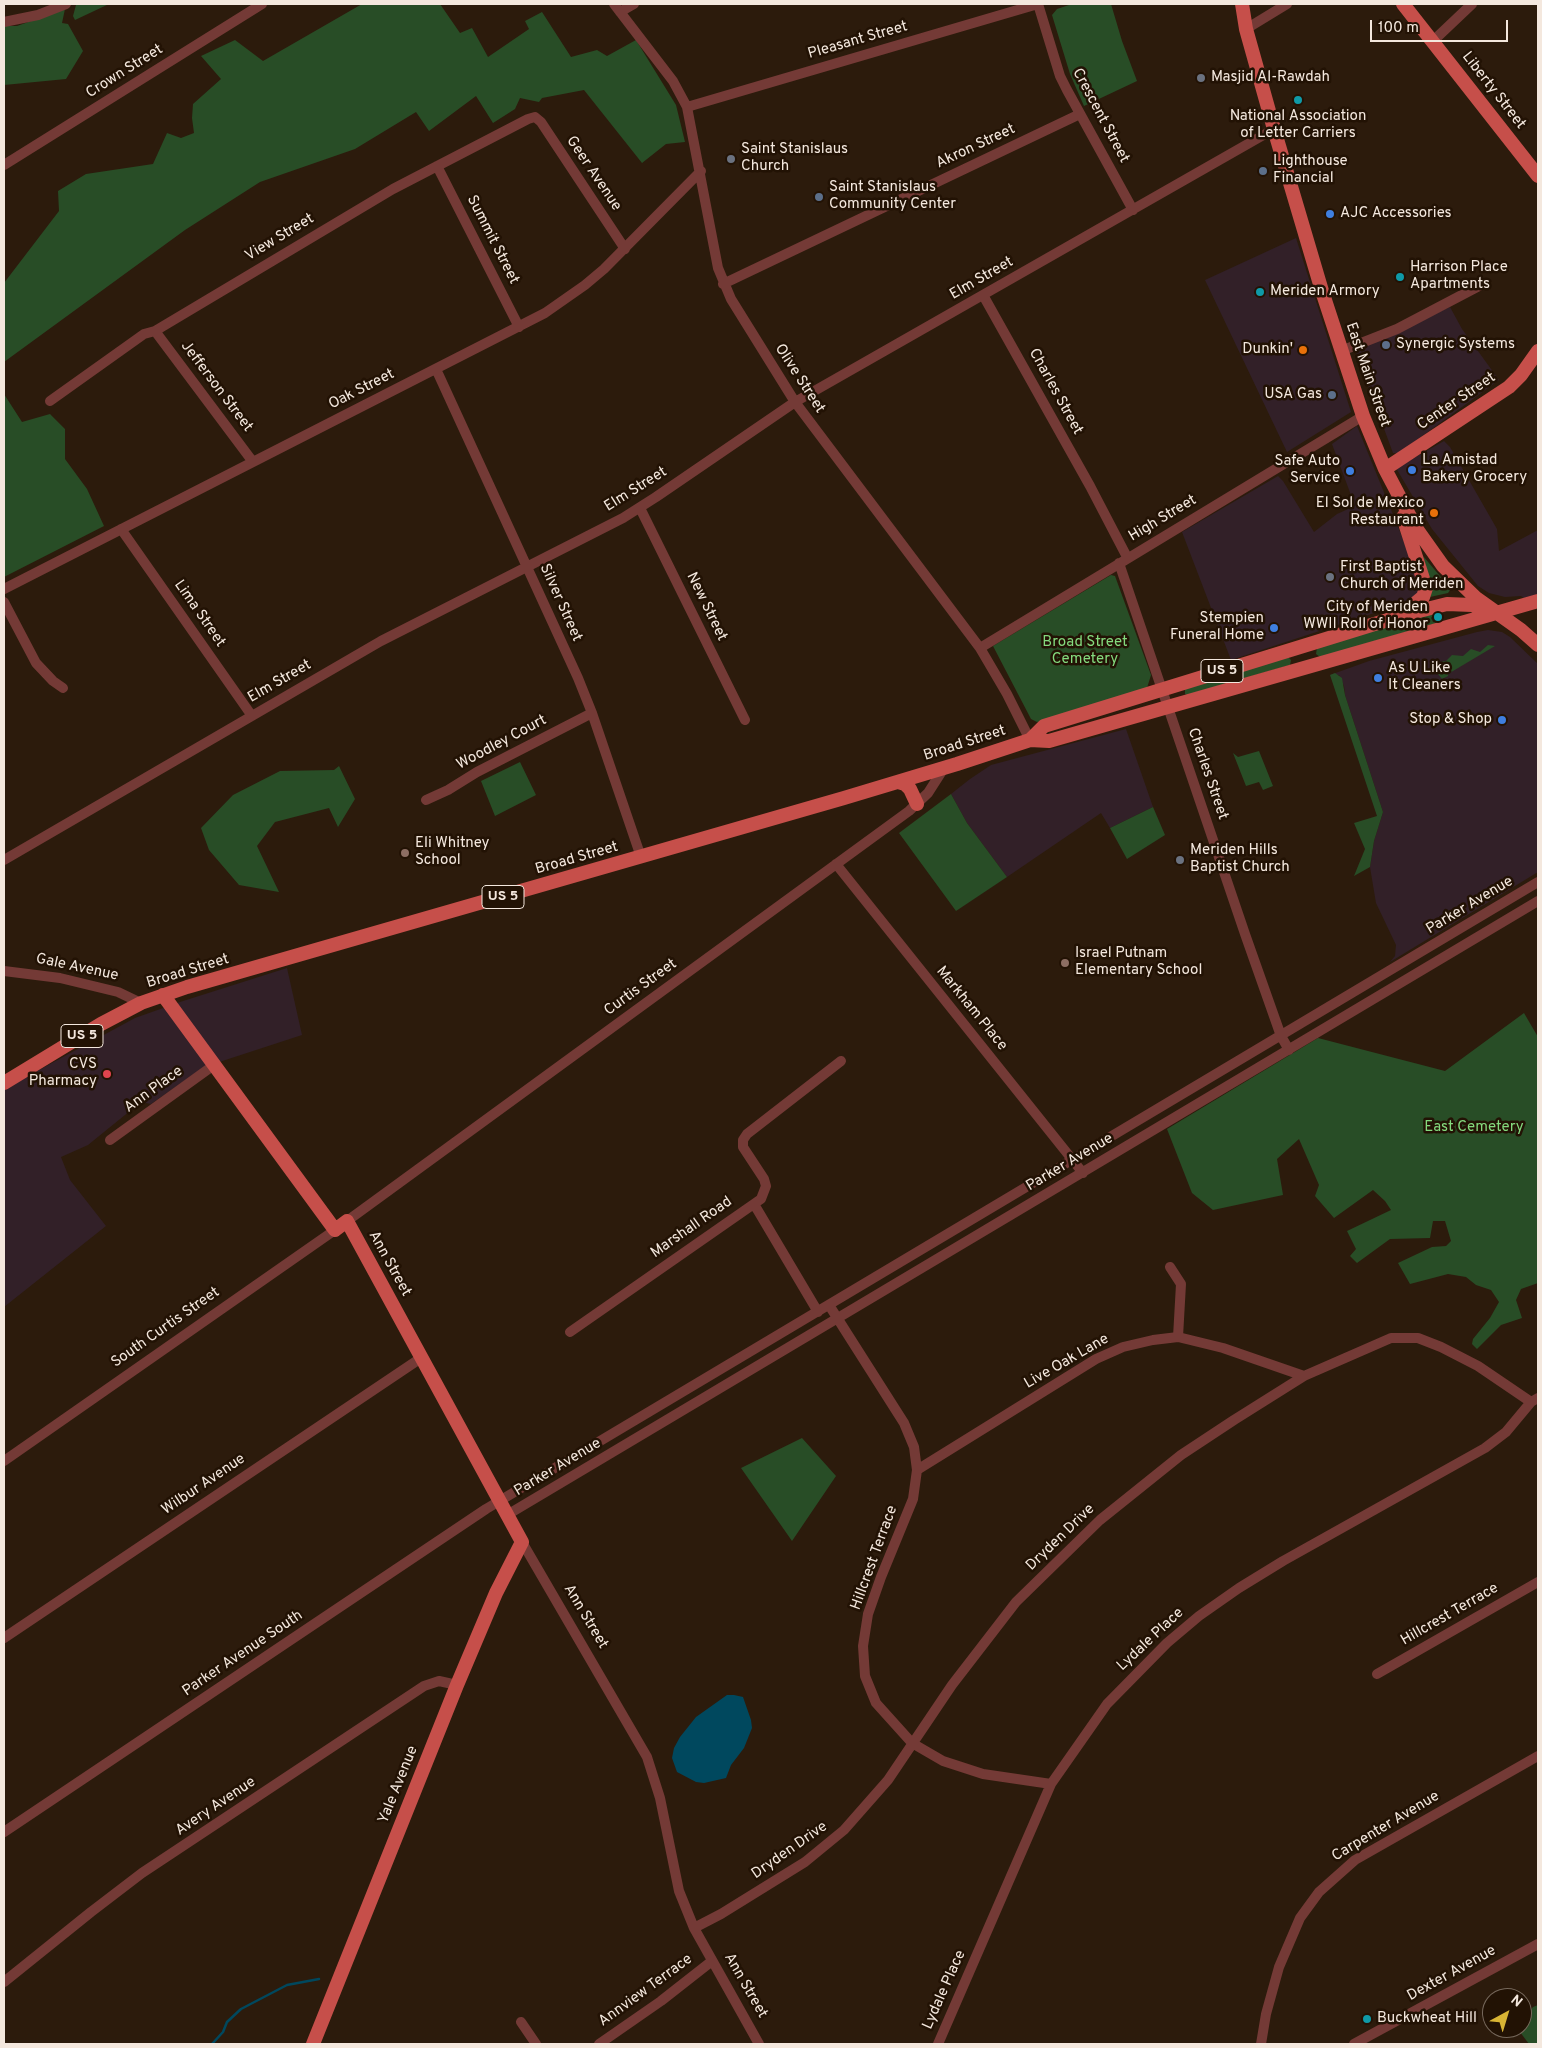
<!DOCTYPE html>
<style>
body{margin:0}
#map{position:relative;width:1542px;height:2048px;overflow:hidden;background:#2c1b0c;font-family:Overpass,sans-serif}
canvas{display:block}
.frame{position:absolute;inset:0;border:5px solid #f4e8de;pointer-events:none}
.north{position:absolute;left:1482px;top:1988px;width:50px;height:50px;box-sizing:border-box;background:#221204;border:1px solid #76685b;border-radius:50%;rotate:39deg;font-size:14px;font-weight:700;line-height:20px;text-align:center;color:#f4e8de}
.north::after{content:'';display:block;margin:auto;width:18px;height:22px;background:#d8b434;clip-path:polygon(50% 0,100% 100%,50% 72%,0 100%)}
.scale{position:absolute;left:1370px;top:20px;width:138px;height:22px;box-sizing:border-box;border:2px solid #f4e8de;border-top:0;padding-left:6px;font-size:15px;line-height:18px;white-space:nowrap;color:#f4e8de;-webkit-text-stroke:4px #221204;paint-order:stroke}
</style>
<div id="map">
<canvas width="1542" height="2048"></canvas>
<div class="frame"></div>
<div class="north">N</div>
<div class="scale">100 m</div>
</div>
<script>
const ctx = document.querySelector('canvas').getContext('2d');
ctx.lineJoin = 'round';
function paint(path, color) { ctx.fillStyle = color; ctx.fill(path, 'evenodd'); }
const toPath = rows => new Path2D(rows.map(r => 'M' + r).join(''));
function strokePath(path, color, width, dash) { ctx.strokeStyle = color; ctx.lineWidth = width; ctx.lineCap = dash ? 'butt' : 'round'; ctx.setLineDash(dash || []); ctx.stroke(path); }
function label(font, color, halo, rows, align = 'center') {
  ctx.font = font + ' Overpass,sans-serif'; ctx.lineWidth = 5; ctx.setLineDash([]); ctx.textBaseline = 'middle'; ctx.strokeStyle = halo; ctx.fillStyle = color; for (const [text, x, y, turn = 0] of rows) {
    ctx.save(); ctx.translate(x, y); ctx.rotate((+turn || 0) * Math.PI / 180); ctx.textAlign = isNaN(turn) ? turn : align; if (halo) ctx.strokeText(text, 0, 0); ctx.fillText(text, 0, 0); ctx.restore();
  }
}
const commercial = toPath([
 [1296,238,1351,412,1287,452,1205,280],
 [1450,307,1462,329,1499,380,1399,453,1393,453,1355,350],
 [1357,426,1418,576,1419,590,1414,600,1231,660,1182,532,1278,476,1283,481,1314,532,1337,514,1355,506,1332,444],
 [1444,441,1450,447,1497,529,1499,551,1538,530,1538,609,1521,596,1505,597,1489,593,1478,586,1432,529,1396,468],
 [1488,630,1502,632,1510,637,1538,664,1538,872,1390,962,1395,956,1396,945,1376,903,1370,867,1374,841,1383,812,1345,695,1344,686,1339,675,1330,675,1369,661,1477,632],
 [1126,729,1153,807,1110,828,1101,813,1007,877,967,823,951,794,970,779,991,765],
 [287,968,302,1035,204,1067,151,1104,141,1102,88,1145,61,1157,70,1180,106,1226,4,1307,4,1089,135,1018,180,1002]
]);
const green = toPath([
 [79,4,109,4,75,20,73,16,76,5],
 [362,4,399,4,400,5,440,4,460,33,472,28,488,57,529,29,525,21,542,12,571,57,597,50,607,56,636,40,676,105,685,142,666,144,642,163,584,90,542,98,539,102,520,98,515,109,493,123,476,96,429,131,416,112,355,149,260,182,185,230,4,362,4,283,59,211,58,191,86,174,153,164,167,133,181,138,194,133,192,118,193,104,221,79,201,56,235,40,263,61],
 [1072,4,1111,4,1122,41,1137,81,1084,106,1070,74,1052,15,1057,9],
 [65,9,62,23,68,24,83,51,66,79,4,85,4,26,17,26],
 [4,394,22,422,50,414,65,429,65,459,87,489,104,526,4,577],
 [1423,556,1451,589,1448,593,1430,597,1431,585],
 [1111,575,1115,576,1151,675,1147,688,1041,721,1037,722,1031,719,993,646],
 [1435,612,1431,618,1433,622,1437,623,1320,657,1316,654,1317,648],
 [1488,645,1495,646,1448,674,1448,676,1442,679,1438,674,1440,662,1446,661,1452,655,1463,656,1471,649,1480,652],
 [1288,657,1291,660,1290,665,1187,695,1185,694,1185,689],
 [1335,673,1342,678,1345,695,1383,812,1374,841,1370,867,1354,876,1365,849,1354,823,1377,816,1330,675],
 [1259,751,1273,786,1263,790,1259,782,1246,786,1233,753,1238,757],
 [520,762,536,795,495,816,481,781],
 [339,766,355,799,338,827,329,808,275,822,257,846,279,892,239,885,209,850,201,828,233,795,280,771,334,770],
 [951,794,967,823,1007,877,956,911,899,833],
 [1153,807,1165,835,1127,859,1110,828],
 [1524,1013,1538,1037,1538,1283,1521,1289,1516,1300,1522,1318,1501,1325,1477,1349,1472,1344,1473,1339,1490,1318,1499,1302,1491,1290,1476,1285,1466,1277,1448,1274,1410,1284,1398,1263,1432,1247,1446,1246,1451,1241,1445,1221,1433,1221,1430,1238,1390,1239,1357,1263,1350,1256,1356,1249,1347,1231,1391,1210,1385,1201,1373,1190,1334,1218,1315,1196,1319,1185,1299,1139,1277,1159,1283,1195,1213,1210,1192,1193,1167,1129,1318,1038,1445,1071],
 [802,1438,836,1476,792,1541,741,1468],
 [1538,2005,1538,2044,1529,2044,1517,2028,1522,2028,1522,2020,1533,2007]
]);
const water = toPath([
 [727,1695,734,1695,743,1697,751,1720,752,1728,744,1748,731,1765,726,1778,704,1783,696,1782,677,1772,672,1758,674,1748,680,1737,696,1717]
]);
const stream = toPath([
 [212,2044,223,2032,227,2022,241,2009,287,1985,319,1979]
]);
const minor = toPath([
 [614,4,673,81,687,107,718,268,731,299,795,402,980,648,1007,694,1030,740],
 [1038,4,1060,76,1067,90,1133,210],
 [620,12,634,4],
 [4,22,38,15,66,4],
 [1246,29,1287,4],
 [1433,41,1472,4],
 [687,107,1038,4],
 [4,165,262,4],
 [437,166,519,327],
 [723,284,1080,114],
 [983,295,1090,486,1127,557],
 [155,331,253,462],
 [1341,351,1397,329,1479,286],
 [436,369,578,678,592,713,641,857],
 [50,401,144,334,155,331,393,189,528,119,535,117,541,122,625,249],
 [640,508,745,720],
 [121,529,252,716],
 [1119,563,1245,934,1281,1036,1289,1050],
 [4,589,545,313,585,285,604,269,701,171],
 [4,602,36,663,53,681,63,688],
 [980,648,1363,416],
 [426,800,448,790,477,772,592,713],
 [4,860,381,641,623,518,656,497,795,402,1274,129],
 [836,864,1083,1173],
 [4,971,60,978,118,992,141,1003],
 [110,1140,214,1065],
 [754,1204,818,1312],
 [347,1221,909,811,928,793,944,768],
 [1170,1267,1181,1284,1178,1337],
 [829,1305,904,1423,914,1447,917,1470,913,1499,881,1577,868,1614,863,1646,865,1676,876,1703,912,1743,943,1761,983,1774,1051,1784],
 [570,1332,761,1199,766,1186,764,1179,743,1147,743,1140,747,1134,841,1061],
 [4,1461,335,1230],
 [917,1470,1096,1359,1123,1347,1153,1340,1178,1337,1223,1348,1304,1376],
 [507,1515,1538,901],
 [522,1542,647,1757,660,1798,679,1891,694,1928,759,2044],
 [4,1638,421,1358],
 [1377,1674,1538,1582],
 [4,1832,486,1509,1538,882],
 [694,1928,721,1914,805,1862,844,1830,888,1780,952,1685,1016,1602,1100,1520,1181,1455,1234,1420,1304,1376,1391,1338,1418,1338,1441,1347,1478,1366,1531,1402],
 [4,1982,91,1912,142,1873,424,1686,439,1681,457,1685],
 [521,2022,536,2044],
 [599,2044,661,2001,712,1961],
 [938,2044,1051,1784,1107,1704,1167,1643,1199,1616,1239,1588,1283,1561,1485,1448,1506,1432,1531,1402,1538,1398],
 [1261,2044,1266,2014,1279,1967,1300,1918,1319,1892,1355,1860,1538,1756],
 [1354,2044,1538,1944]
]);
const major = toPath([
 [1242,4,1246,29,1274,129,1322,291,1363,416,1385,469,1416,528,1443,566,1476,598,1521,630,1538,645],
 [1403,4,1538,176],
 [1385,469,1509,387,1521,375,1538,351],
 [1403,517,1426,588,1423,597,1405,612],
 [1030,740,1044,726,1407,614,1447,604,1472,605,1486,610],
 [898,782,905,784,910,789,917,804],
 [163,995,335,1230,347,1221,522,1542,496,1593,457,1685,313,2044],
 [4,1083,101,1024,141,1003,187,987,844,798,957,764,1030,740,1049,741,1538,601]
]);
const markers = [
 [1201,78,5,"#6b7280"],
 [1298,100,5,"#0f9aa8"],
 [731,159,5,"#6b7280"],
 [1263,171,5,"#5c6f8a"],
 [819,197,5,"#5c6f8a"],
 [1330,214,5,"#3f7fe0"],
 [1400,277,5,"#0f9aa8"],
 [1260,292,5,"#0f9aa8"],
 [1386,345,5,"#5c6f8a"],
 [1303,350,5,"#e8710a"],
 [1332,395,5,"#5c6f8a"],
 [1412,470,5,"#3f7fe0"],
 [1350,471,5,"#3f7fe0"],
 [1434,513,5,"#e8710a"],
 [1330,577,5,"#6b7280"],
 [1438,617,5,"#0f9aa8"],
 [1274,628,5,"#3f7fe0"],
 [1378,678,5,"#3f7fe0"],
 [1502,720,5,"#3f7fe0"],
 [405,853,5,"#8d6e63"],
 [1180,860,5,"#6b7280"],
 [1065,963,5,"#8d6e63"],
 [107,1074,5,"#e0444e"],
 [1367,2019,5,"#0f9aa8"]
];
const shields = [
 [1222,671,42],
 [503,897,42],
 [82,1036,42]
];
const shieldNames = [
 ["US 5",1222,671],
 ["US 5",503,897],
 ["US 5",82,1036]
];
const streetNames = [
 ["Pleasant Street",858,41,-16],
 ["Crown Street",125,72,-32],
 ["Liberty Street",1493,91,52],
 ["Crescent Street",1100,116,62],
 ["Akron Street",976,147,-25],
 ["Geer Avenue",593,174,56],
 ["View Street",280,238,-31],
 ["Summit Street",492,240,63],
 ["Elm Street",982,279,-30],
 ["East Main Street",1367,375,71],
 ["Olive Street",799,379,57],
 ["Jefferson Street",216,387,53],
 ["Oak Street",362,390,-27],
 ["Charles Street",1055,392,61],
 ["Center Street",1457,402,-34],
 ["Elm Street",636,490,-32],
 ["High Street",1163,519,-31],
 ["Silver Street",560,603,66],
 ["New Street",706,607,64],
 ["Lima Street",199,614,55],
 ["Elm Street",280,682,-30],
 ["Woodley Court",502,743,-28],
 ["Broad Street",965,744,-18],
 ["Charles Street",1207,774,71],
 ["Broad Street",577,859,-16],
 ["Parker Avenue",1470,906,-31],
 ["Gale Avenue",77,968,12],
 ["Broad Street",188,972,-17],
 ["Curtis Street",641,988,-36],
 ["Markham Place",971,1009,51],
 ["Ann Place",154,1090,-36],
 ["Parker Avenue",1070,1163,-31],
 ["Marshall Road",692,1228,-35],
 ["Ann Street",389,1264,61],
 ["South Curtis Street",166,1328,-35],
 ["Live Oak Lane",1067,1362,-30],
 ["Parker Avenue",558,1468,-31],
 ["Wilbur Avenue",204,1485,-34],
 ["Dryden Drive",1061,1538,-44],
 ["Hillcrest Terrace",875,1558,-70],
 ["Hillcrest Terrace",1450,1615,-30],
 ["Ann Street",585,1617,59],
 ["Lydale Place",1151,1640,-43],
 ["Parker Avenue South",243,1654,-34],
 ["Yale Avenue",399,1785,-68],
 ["Avery Avenue",216,1807,-34],
 ["Carpenter Avenue",1386,1827,-31],
 ["Dryden Drive",790,1851,-35],
 ["Dexter Avenue",1452,1974,-29],
 ["Ann Street",745,1986,60],
 ["Lydale Place",945,1990,-66],
 ["Annview Terrace",646,1991,-36]
];
const poiNames = [
 ["Masjid Al-Rawdah",1211,78],
 ["National Association",1298,117,"center"],
 ["of Letter Carriers",1298,134,"center"],
 ["Saint Stanislaus",741,150],
 ["Church",741,167],
 ["Lighthouse",1273,162],
 ["Financial",1273,179],
 ["Saint Stanislaus",829,188],
 ["Community Center",829,205],
 ["AJC Accessories",1340,214],
 ["Harrison Place",1410,268],
 ["Apartments",1410,285],
 ["Meriden Armory",1270,292],
 ["Synergic Systems",1396,345],
 ["Dunkin'",1293,350,"right"],
 ["USA Gas",1322,395,"right"],
 ["La Amistad",1422,461],
 ["Bakery Grocery",1422,478],
 ["Safe Auto",1340,462,"right"],
 ["Service",1340,479,"right"],
 ["El Sol de Mexico",1424,504,"right"],
 ["Restaurant",1424,521,"right"],
 ["First Baptist",1340,568],
 ["Church of Meriden",1340,585],
 ["City of Meriden",1428,608,"right"],
 ["WWII Roll of Honor",1428,625,"right"],
 ["Stempien",1264,619,"right"],
 ["Funeral Home",1264,636,"right"],
 ["As U Like",1388,669],
 ["It Cleaners",1388,686],
 ["Stop & Shop",1492,720,"right"],
 ["Eli Whitney",415,844],
 ["School",415,861],
 ["Meriden Hills",1190,851],
 ["Baptist Church",1190,868],
 ["Israel Putnam",1075,954],
 ["Elementary School",1075,971],
 ["CVS",97,1065,"right"],
 ["Pharmacy",97,1082,"right"],
 ["Buckwheat Hill",1377,2019]
];
const parkNames = [
 ["Broad Street",1085,643],
 ["Cemetery",1085,660],
 ["East Cemetery",1474,1128]
];
paint(commercial, '#322028');
paint(green, '#284d26');
paint(water, '#00485e');
strokePath(stream, '#00485e', 2.5);
strokePath(minor, '#743a36', 10);
strokePath(major, '#c64f4a', 14);
for (const [x, y, r, color] of markers) { const dot = new Path2D(); dot.arc(x, y, r, 0, 2 * Math.PI); ctx.fillStyle = color; ctx.fill(dot); strokePath(dot, '#221204', 2); }
for (const [x, y, w] of shields) { const box = new Path2D(); box.roundRect(x - w / 2, y - 11.5, w, 23, 4); ctx.fillStyle = '#221204'; ctx.fill(box); strokePath(box, '#f4e8de', 1); }
label('bold 14px', '#f4e8de', null, shieldNames);
label('15px', '#f4e8de', '#221204', streetNames);
label('15px', '#f4e8de', '#221204', poiNames, 'left');
label('15px', '#84da7e', '#221204', parkNames);
</script>
